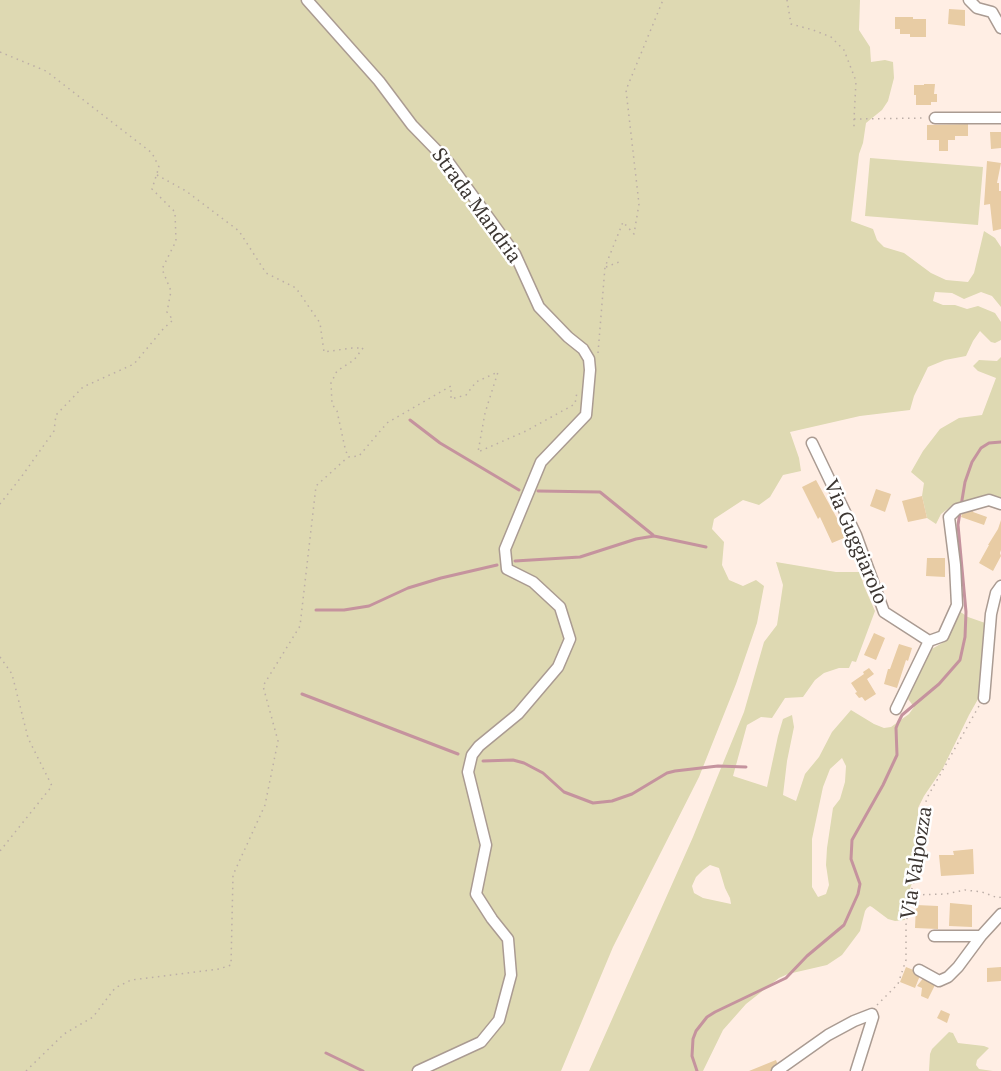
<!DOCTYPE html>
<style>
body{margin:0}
canvas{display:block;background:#ffeee4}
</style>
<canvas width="1001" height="1071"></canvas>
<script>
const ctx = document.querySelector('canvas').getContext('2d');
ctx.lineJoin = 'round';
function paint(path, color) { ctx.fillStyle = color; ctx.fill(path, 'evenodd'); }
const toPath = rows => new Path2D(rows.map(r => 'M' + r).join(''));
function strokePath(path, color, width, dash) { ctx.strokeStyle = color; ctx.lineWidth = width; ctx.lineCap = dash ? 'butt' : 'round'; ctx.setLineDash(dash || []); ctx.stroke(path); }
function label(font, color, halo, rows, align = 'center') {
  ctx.font = font + ' "PT Serif",serif'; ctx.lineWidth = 5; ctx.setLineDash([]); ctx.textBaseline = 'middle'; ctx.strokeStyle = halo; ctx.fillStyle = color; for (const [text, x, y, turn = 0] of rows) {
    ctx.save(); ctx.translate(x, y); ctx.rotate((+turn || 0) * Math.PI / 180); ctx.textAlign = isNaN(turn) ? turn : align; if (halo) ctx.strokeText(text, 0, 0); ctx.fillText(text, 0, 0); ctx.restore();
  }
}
const green = toPath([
 [0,0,860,0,859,30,870,47,871,62,885,60,893,62,894,78,888,101,882,110,866,123,863,143,859,154,851,221,873,229,877,240,884,247,904,253,931,273,946,280,968,282,974,273,984,231,995,238,1001,247,1001,307,992,296,981,292,964,299,952,293,935,292,933,301,943,305,955,305,967,309,978,306,995,313,1001,322,1001,340,995,343,991,342,980,331,973,341,966,356,945,360,928,367,914,396,910,410,860,416,790,432,799,458,801,471,783,475,770,497,759,505,743,500,714,519,712,529,724,542,722,565,729,580,743,586,756,580,764,586,757,623,736,684,699,777,613,947,561,1071,0,1071],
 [870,158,983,167,978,225,865,216],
 [1001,357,1001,500,988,495,953,505,941,514,936,524,927,518,922,496,924,483,911,472,923,451,940,429,959,418,982,415,996,378,978,371,973,366,979,360,997,361],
 [776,562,836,572,860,572,864,586,875,611,856,662,852,661,849,668,839,668,824,673,815,680,803,697,785,698,772,718,761,717,747,725,733,776,767,787,778,736,783,719,792,715,794,727,787,761,783,795,796,801,805,774,819,757,832,732,851,710,874,724,884,728,891,727,909,714,914,707,908,699,914,681,930,650,944,642,950,635,959,611,968,617,988,624,982,692,969,715,943,768,924,796,918,808,919,850,913,881,906,898,905,920,895,921,888,919,872,907,870,906,867,908,865,911,860,931,842,955,827,965,788,974,779,978,746,1004,723,1030,703,1071,589,1071,693,837,721,768,744,712,764,642,777,625,783,585],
 [842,758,846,766,845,782,840,799,833,808,827,848,826,865,829,885,826,894,818,897,812,887,812,839,823,787,830,769],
 [710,865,719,868,725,888,730,898,731,904,703,898,694,893,692,886,696,877,703,870],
 [949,1032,953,1033,958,1043,984,1046,989,1048,977,1060,976,1065,979,1069,993,1071,929,1071,930,1054,932,1049]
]);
const stream = toPath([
 [410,420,440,443,519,490],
 [538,491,600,492,653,535],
 [961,506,965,482,972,462,981,448,989,443,1001,442],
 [515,561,580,557,636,539,654,536,706,547],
 [316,610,344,610,369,606,408,588,441,578,497,565],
 [302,694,458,754],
 [483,761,513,760,524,763,543,773,564,792,593,803,612,801,632,794,667,773,675,771,718,766,746,767],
 [326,1053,363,1071],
 [697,1071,692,1056,693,1039,696,1031,707,1017,715,1012,786,978,807,956,844,925,858,894,860,884,851,859,852,840,883,785,897,755,896,728,898,723,902,715,939,684,960,660,965,637,966,612,958,525,960,512]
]);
const building = toPath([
 [949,9,965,10,965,26,948,24],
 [895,17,913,17,913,19,926,19,926,37,910,37,910,34,900,34,900,29,895,29],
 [924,84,935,84,934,94,937,94,937,102,931,102,931,105,916,105,916,95,914,95,914,85,924,85],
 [968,124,968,136,955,136,955,140,948,140,948,151,939,151,939,140,927,140,927,125],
 [990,132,1001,132,1001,148,991,149],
 [987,161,1001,163,997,183,999,183,999,191,1001,191,1001,229,993,231,990,204,984,205],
 [816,480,839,522,844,538,832,543,820,517,818,519,802,487],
 [876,489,891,494,885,512,870,506],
 [922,496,927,518,908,522,902,501],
 [976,505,973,512,987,517,984,525,961,517,964,509],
 [1001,520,1001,550,1000,553,1001,556,993,571,979,563,989,545,988,545,998,529],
 [927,558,945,558,945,577,926,576],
 [874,633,885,638,876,660,864,655],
 [899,644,912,648,908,661,906,660,897,688,884,684,888,669,890,669],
 [869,668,874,674,867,679,876,694,865,701,862,697,859,698,855,693,857,692,851,683,864,674,863,672],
 [973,849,974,874,941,876,939,855,954,855,953,851],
 [950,903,972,905,972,927,949,926],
 [916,905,938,906,938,929,915,928],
 [906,967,921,973,915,988,900,982],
 [1001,967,1001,981,987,982,987,968],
 [924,977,936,983,928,999,921,996,922,988,917,986],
 [941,1010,950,1014,947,1023,937,1018],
 [776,1060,780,1071,749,1071]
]);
const path = toPath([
 [787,0,791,24,813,30,831,37,844,50,856,81,854,119,854,128],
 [0,52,46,71,152,153,159,167,152,189,175,212,176,241,162,269,171,291,167,312,173,320,164,328,134,364,83,387,56,415,54,431,22,476,0,504],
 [854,119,925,118],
 [157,175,186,191,239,231,266,273,296,288,320,323,324,352,352,348,363,348,354,360,337,371,331,383,332,404,337,411,345,448,348,457,359,456,387,423,451,386,451,399,466,395,476,382,498,372,485,413,478,452,526,431,575,404,577,392],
 [606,267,619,262],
 [598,353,605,267,623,222,634,234,639,204,626,90,663,0],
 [0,657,12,674,28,738,52,786,0,851],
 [911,895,946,894,965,890,982,892,998,898,1001,897],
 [877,1005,898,984,906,960,906,925,910,895,919,866,923,834,921,815,928,796,979,706],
 [26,1071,64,1034,93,1017,115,988,131,980,219,969,231,965,233,875,265,805,278,741,263,686,300,626,316,486,348,457]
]);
const minor = toPath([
 [307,0,379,81,412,125,449,163,515,254,539,307,568,337,583,349,589,359,590,370,586,415,541,462,505,549,507,569,533,582,560,607,570,639,558,667,518,714,479,746,472,755,468,772,486,845,476,894,492,919,508,939,511,975,499,1020,481,1042,418,1071],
 [969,0,977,8,992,12,1001,28],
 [935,118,1001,118],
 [812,443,856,535,884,612,929,641,943,636,957,605,955,565,949,517,957,509,989,500,1001,504],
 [984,698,991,614,996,593,1001,586],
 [896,709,929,641],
 [934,936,981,936],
 [919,970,939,981,948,977,958,967,981,936,1001,914],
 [777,1071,828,1035,854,1021,872,1014,873,1017,856,1071]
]);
const streetNames = [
 ["Strada Mandria",476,206,54],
 ["Via Guggiarolo",855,542,67],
 ["Via Valpozza",917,863,-81]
];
paint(green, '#ded9b2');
strokePath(stream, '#c5939e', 3);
paint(building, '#e8cca4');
strokePath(minor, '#aa9b92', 13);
strokePath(path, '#bcaea7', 1.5, [1.5, 4.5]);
strokePath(minor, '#fff', 10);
label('20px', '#3c3632', '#fff', streetNames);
</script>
